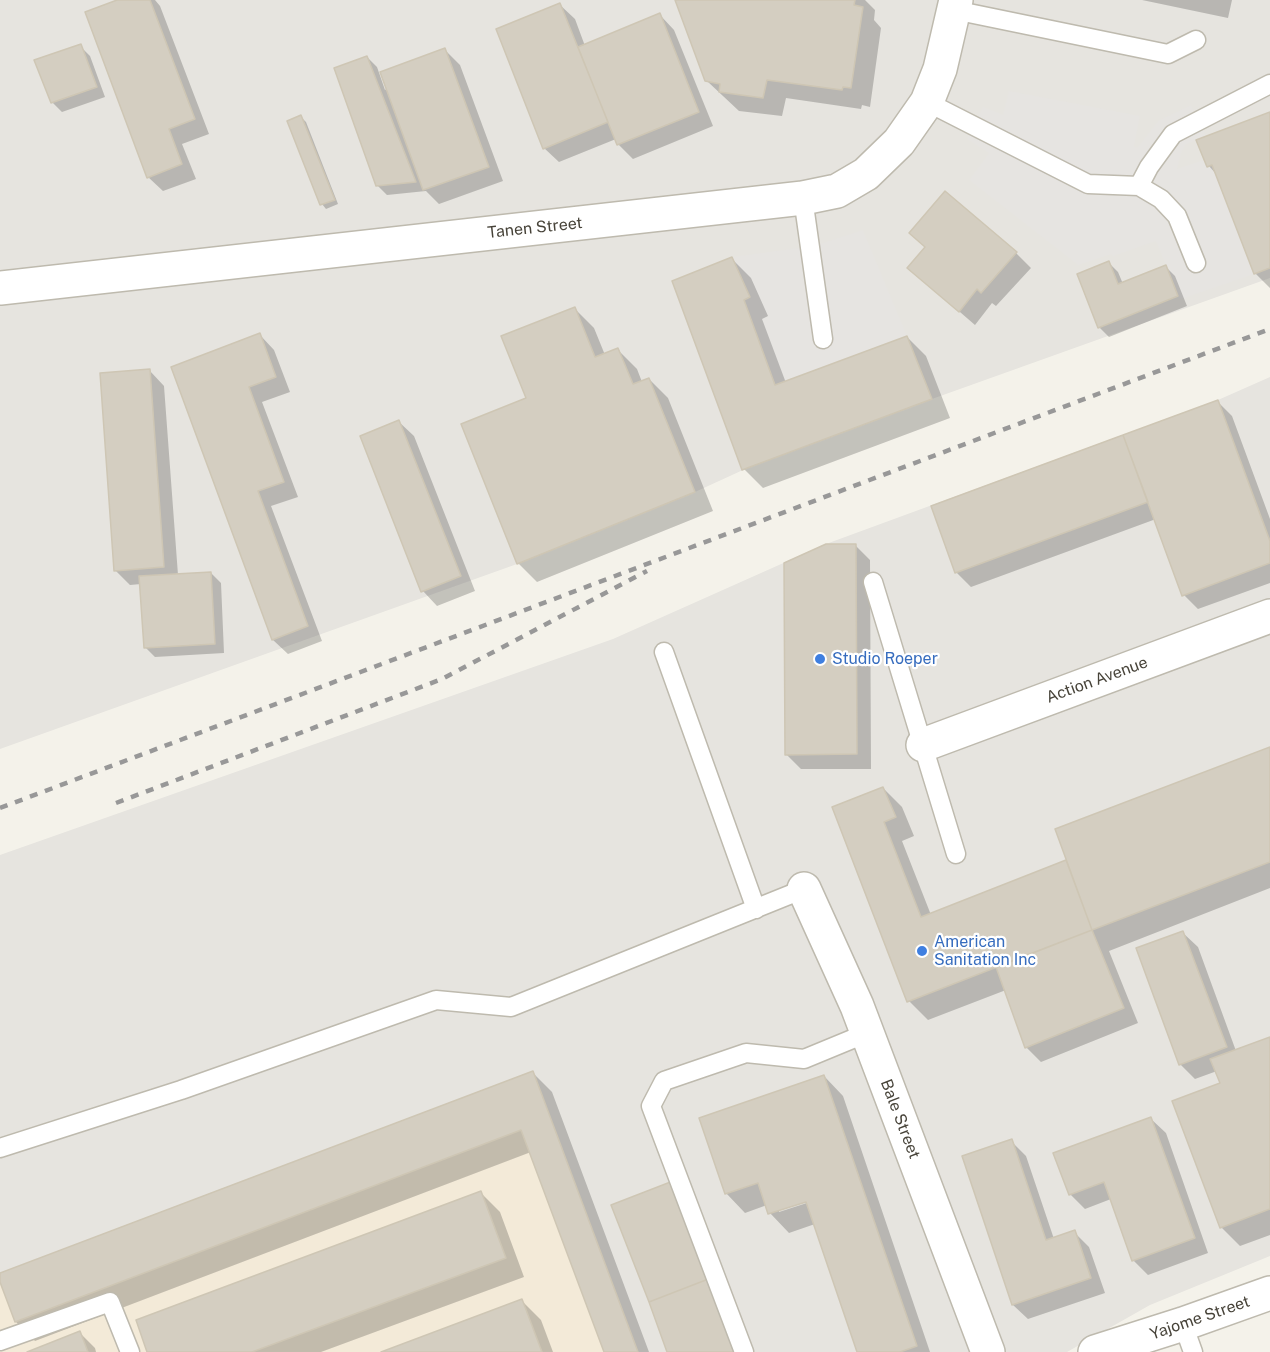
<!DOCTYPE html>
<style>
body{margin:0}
canvas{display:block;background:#f4f2ea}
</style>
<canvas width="1270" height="1352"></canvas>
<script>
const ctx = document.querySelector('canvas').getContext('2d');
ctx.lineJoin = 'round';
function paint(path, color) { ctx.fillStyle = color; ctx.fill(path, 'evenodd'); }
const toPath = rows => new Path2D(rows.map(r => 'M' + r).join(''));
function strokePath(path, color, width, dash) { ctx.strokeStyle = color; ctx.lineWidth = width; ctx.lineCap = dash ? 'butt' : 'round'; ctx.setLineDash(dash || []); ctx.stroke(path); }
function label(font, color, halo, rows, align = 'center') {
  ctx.font = font + ' "Public Sans",sans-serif'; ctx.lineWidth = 4.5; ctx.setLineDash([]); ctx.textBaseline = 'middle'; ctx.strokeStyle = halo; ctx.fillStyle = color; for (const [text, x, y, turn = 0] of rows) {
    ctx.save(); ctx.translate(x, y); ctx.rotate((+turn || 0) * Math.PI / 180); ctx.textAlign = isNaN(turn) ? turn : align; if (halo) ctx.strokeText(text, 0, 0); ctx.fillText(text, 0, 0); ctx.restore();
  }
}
const commercial = toPath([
 [533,1071,638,1352,0,1352,0,1273]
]);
const industrial = toPath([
 [0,0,1270,0,1270,278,932,399,743,470,695,492,517,564,0,749],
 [1270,377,1270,1256,1150,1305,1067,1352,638,1352,533,1071,0,1273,0,855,613,639,826,544,1218,400]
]);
const parking = toPath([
 [1009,91,1140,116,1134,147,1137,148,1158,121,1191,105,1206,136,1186,144,1181,153,1177,169,1204,160,1207,167,1212,165,1254,274,1181,299,1178,296,1156,241,1113,256,1111,254,1078,265,969,180,989,153,967,139,983,107,1003,115],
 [863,230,907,336,775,385,744,300,750,297,732,257,814,246]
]);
const shadow = toPath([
 [121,0,155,0,160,6,209,134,182,144,196,179,163,191,148,177],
 [676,0,865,0,875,10,874,20,881,28,870,107,862,105,861,109,786,98,782,116,739,111,707,81],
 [1142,0,1232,0,1228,18],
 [560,5,575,19,585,46,660,15,674,30,713,126,633,159,618,144,616,139,559,162,544,148],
 [80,46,90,56,105,97,62,112,52,102],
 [445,50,460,65,503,181,439,204,426,191,387,195,377,185,367,57,377,67,385,90],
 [1270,113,1270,288,1255,273,1217,175,1209,166],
 [301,117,306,122,338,204,326,209,322,204],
 [1016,253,1031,268,996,306,992,303,975,325,909,268],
 [732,259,751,278,768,316,762,319,786,383,907,337,926,356,950,418,763,488,744,469],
 [1108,262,1118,272,1123,284,1166,267,1175,276,1187,306,1109,337,1099,327],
 [575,309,594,328,605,355,618,350,637,369,642,382,649,379,668,398,713,511,537,582,518,563,528,399],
 [260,335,274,350,290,392,262,402,298,497,271,506,322,641,288,654,273,640,172,368],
 [150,371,164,386,178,575,211,573,221,583,224,653,155,657,145,647,141,584,130,585,115,570],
 [1217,401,1232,416,1270,519,1270,583,1198,609,1184,595,1156,519,971,587,956,572],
 [399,422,414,436,475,591,437,606,423,591],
 [855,545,870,560,871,769,801,769,786,754],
 [1270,748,1270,888,1109,951,1138,1023,1041,1062,1026,1047,1006,990,928,1020,909,1001,834,808,883,788,902,807,914,836,902,841,931,915,1068,861],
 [1183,933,1198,947,1236,1051,1270,1038,1270,1235,1240,1246,1221,1227,1222,1084,1217,1071,1195,1079,1180,1064],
 [533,1073,552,1092,649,1352,606,1352,531,1152,35,1341,16,1322,0,1275],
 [824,1076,843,1096,930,1352,859,1352,815,1224,789,1233,770,1213,767,1205,745,1213,726,1193],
 [812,1198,813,1201,779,1212,779,1209],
 [1151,1119,1166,1133,1208,1253,1148,1275,1133,1260,1111,1199,1085,1209,1070,1194],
 [1011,1141,1026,1156,1054,1239,1074,1232,1089,1247,1105,1293,1028,1319,1013,1305,964,1157],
 [481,1193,500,1212,524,1277,321,1352,149,1352],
 [522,1301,541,1320,553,1352,386,1352],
 [80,1333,95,1348,96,1352,31,1352]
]);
const building = toPath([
 [117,0,150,0,195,119,169,129,182,164,147,178,85,12,117,0],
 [675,0,855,0,854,5,863,7,851,88,843,87,842,90,767,80,763,98,719,92,720,84,705,81,675,0],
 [560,3,608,122,543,149,496,29,560,3],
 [660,13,699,112,617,145,578,47,660,13],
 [81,44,97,87,51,103,34,60,81,44],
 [445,48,489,167,423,190,380,72,445,48],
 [367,56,416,182,376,186,334,68,367,56],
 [1270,112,1270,268,1254,274,1212,165,1207,167,1196,140,1270,112],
 [301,115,335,200,320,205,287,121,301,115],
 [945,191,1017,252,981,293,977,289,959,312,907,268,925,247,909,233,945,191],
 [732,257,750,297,744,300,775,385,907,336,932,399,742,470,672,281,732,257],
 [1109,261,1118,284,1166,265,1178,296,1098,328,1077,274,1109,261],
 [575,307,595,357,618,348,633,384,649,378,695,492,517,564,461,424,526,398,501,336,575,307],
 [260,333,276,377,249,387,284,482,258,491,308,626,272,640,171,367,260,333],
 [150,369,164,567,114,571,100,373,150,369],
 [1218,400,1270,541,1270,563,1182,596,1123,435,1218,400],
 [399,420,461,576,421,592,360,436,399,420],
 [1123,435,1148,502,955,573,931,506,1123,435],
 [826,544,856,544,857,754,785,755,784,563,826,544],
 [211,572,215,644,144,648,139,576,211,572],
 [1270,747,1270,862,1092,930,1055,829,1270,747],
 [883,787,896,817,884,822,921,917,1066,860,1092,930,907,1002,832,807,883,787],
 [1092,930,1124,1008,1025,1048,996,967,1092,930],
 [1183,931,1227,1047,1179,1065,1136,948,1183,931],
 [1270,1037,1270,1209,1220,1228,1172,1101,1220,1083,1210,1059,1270,1037],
 [533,1071,638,1352,604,1352,521,1130,15,1322,0,1282,0,1273,533,1071],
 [824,1075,917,1346,900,1352,857,1352,806,1202,768,1214,758,1183,725,1194,699,1118,824,1075],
 [1151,1117,1195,1238,1132,1261,1104,1182,1069,1195,1053,1153,1151,1117],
 [1012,1139,1046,1240,1075,1230,1091,1278,1012,1305,962,1156,1012,1139],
 [673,1181,711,1278,649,1302,611,1205,673,1181],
 [481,1191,506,1258,252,1352,147,1352,136,1320,481,1191],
 [711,1278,740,1352,667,1352,649,1302,711,1278],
 [522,1299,542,1352,381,1352,522,1299],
 [80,1331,88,1352,27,1352,80,1331]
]);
const service = toPath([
 [954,10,1168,54,1196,40],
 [927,102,1088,184,1139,186,1161,199,1177,216,1196,263],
 [1139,186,1149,167,1173,134,1270,84],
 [803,198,823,339],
 [873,582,956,854],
 [664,652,756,909],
 [0,1148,181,1090,436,1000,511,1007,804,889],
 [1183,1324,1193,1352],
 [0,1341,110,1302,130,1352],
 [744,1352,651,1106,664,1081,746,1053,804,1059,867,1033]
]);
const minor = toPath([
 [0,288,803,198,837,191,866,174,899,142,927,102,940,69,956,0],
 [923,745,1270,616],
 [804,889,857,1006,988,1352],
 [1095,1352,1183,1324,1270,1293]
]);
const rail = toPath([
 [116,803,442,679,647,571],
 [0,808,1270,329]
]);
const markers = [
 [820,659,6,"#3f7fe0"],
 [922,951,6,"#3f7fe0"]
];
const streetNames = [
 ["Tanen Street",535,228,-6],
 ["Action Avenue",1097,680,-20],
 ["Bale Street",900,1119,69],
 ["Yajome Street",1200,1318,-19]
];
const shopNames = [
 ["Studio Roeper",832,659],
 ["American",934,942],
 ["Sanitation Inc",934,960]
];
paint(commercial, '#f3ead8');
paint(industrial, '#e6e4df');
paint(parking, '#e6e4e1');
paint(shadow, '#0003');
paint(building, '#d4cec1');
strokePath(building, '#cec6b4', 1.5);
strokePath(service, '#bebaae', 21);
strokePath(minor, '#bebaae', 36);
strokePath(service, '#fff', 18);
strokePath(minor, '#fff', 33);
strokePath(rail, '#989898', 4.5, [8, 8]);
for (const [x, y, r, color] of markers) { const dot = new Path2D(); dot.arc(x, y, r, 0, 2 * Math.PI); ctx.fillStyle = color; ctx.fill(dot); strokePath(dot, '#fff', 2); }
label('16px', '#474339', '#fff', streetNames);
label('16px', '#366cbe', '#fff', shopNames, 'left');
</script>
